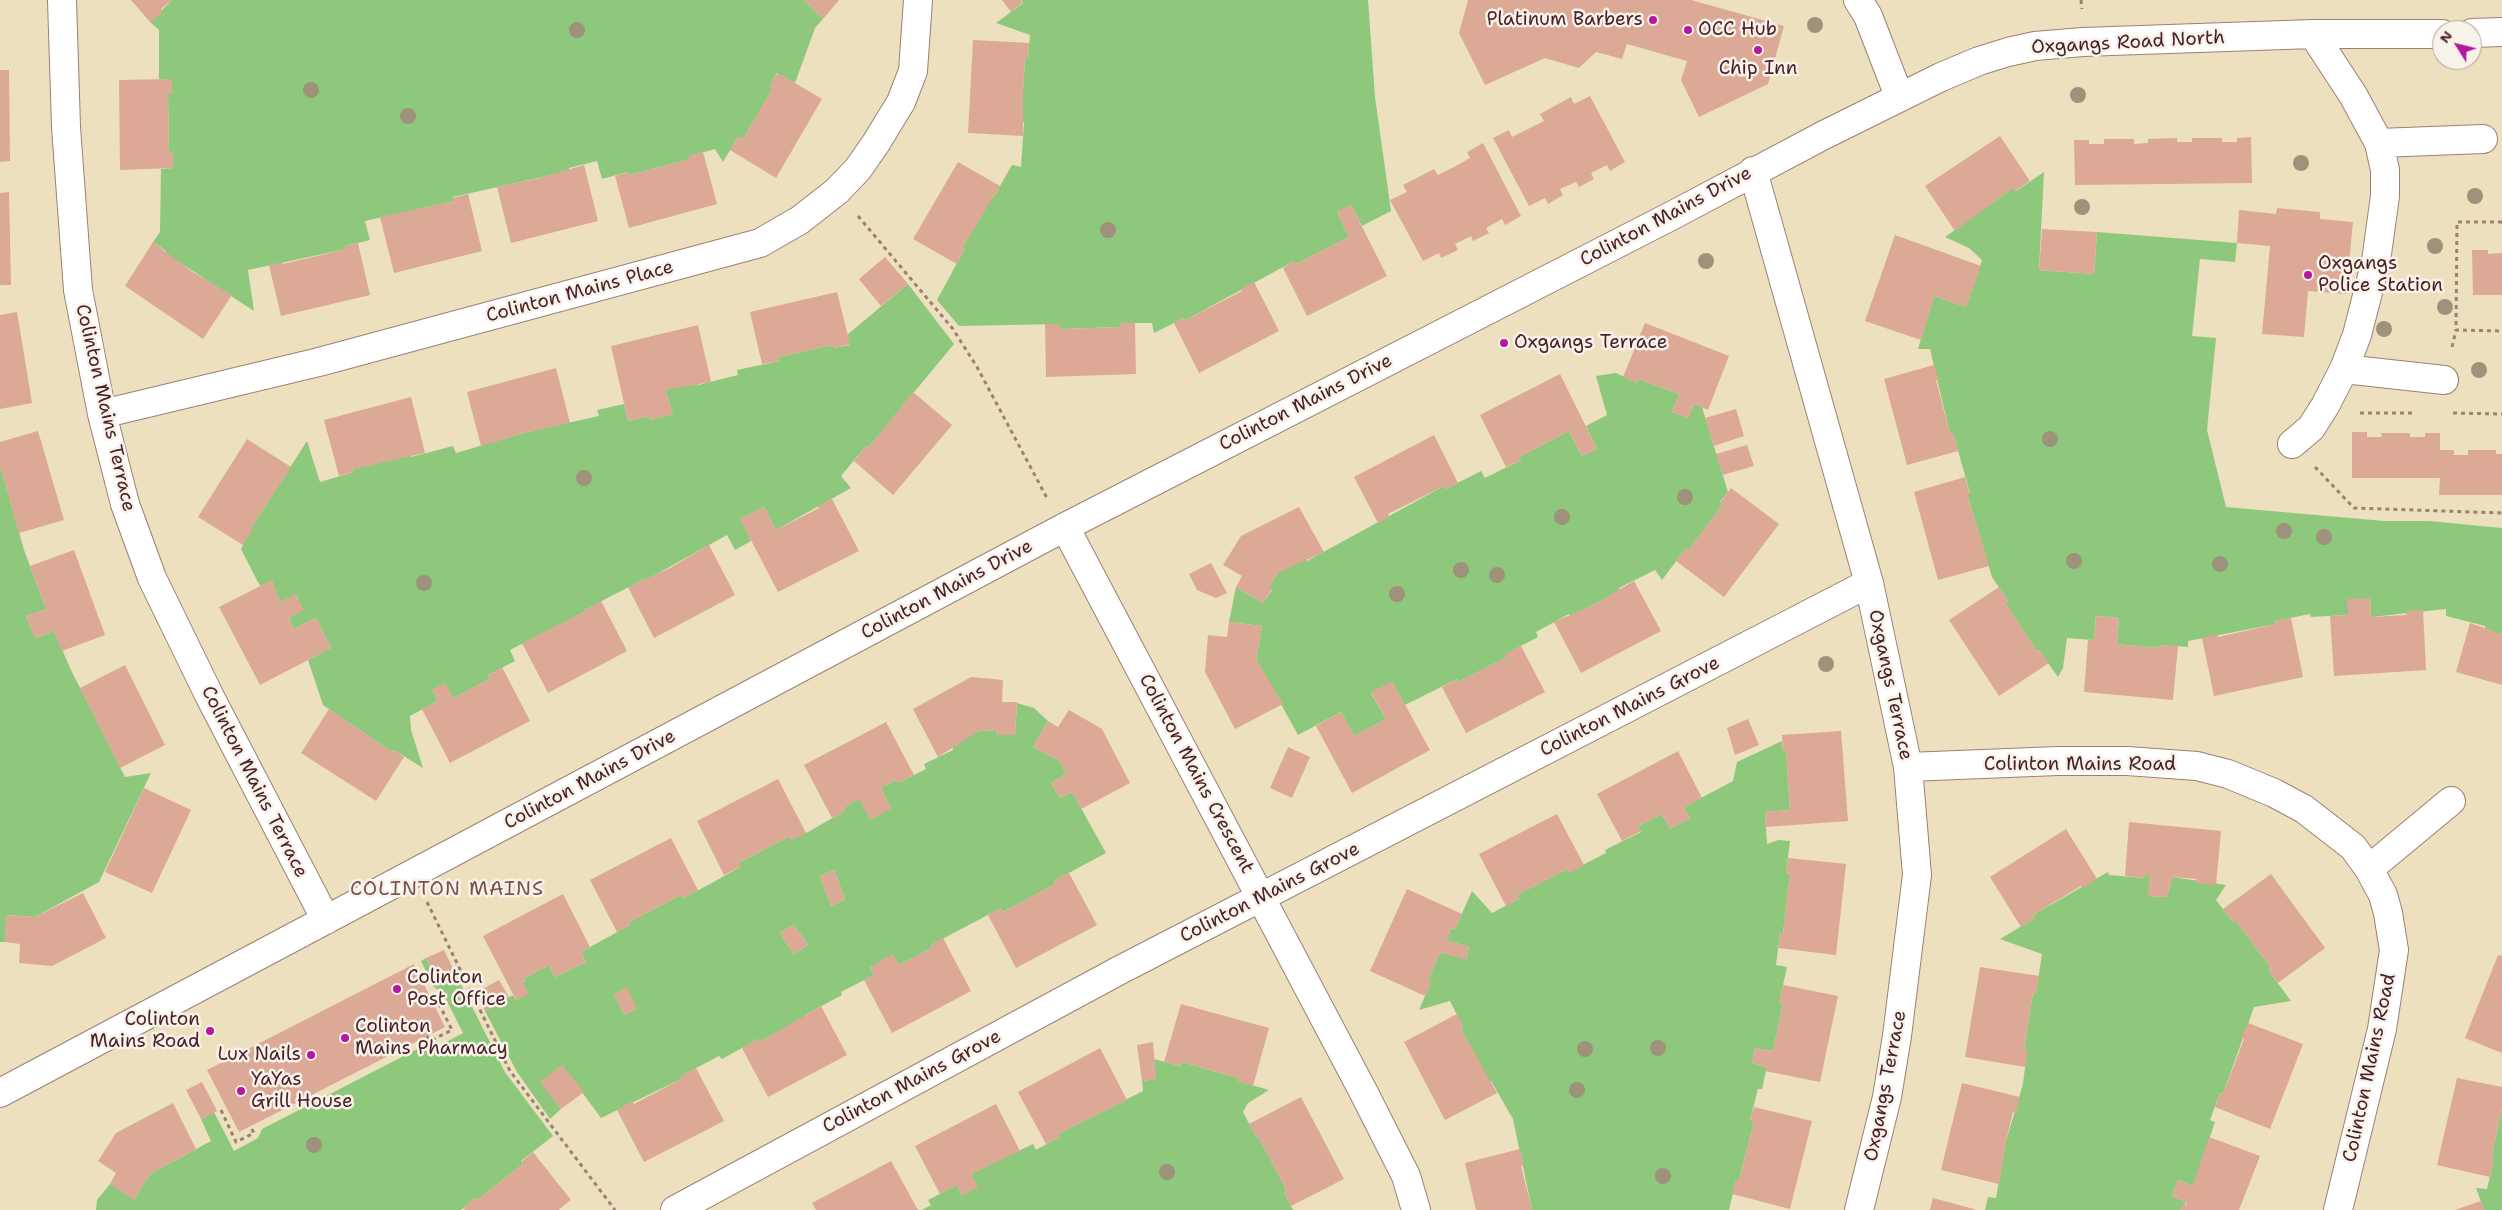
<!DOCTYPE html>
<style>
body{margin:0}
#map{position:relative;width:2502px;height:1210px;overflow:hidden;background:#ede0be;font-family:"Shantell Sans",sans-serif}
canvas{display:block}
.north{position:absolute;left:2432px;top:20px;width:50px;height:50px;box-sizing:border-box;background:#f7f3e8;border:1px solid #b29e9c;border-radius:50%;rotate:306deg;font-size:14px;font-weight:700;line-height:20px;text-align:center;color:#4a1f2b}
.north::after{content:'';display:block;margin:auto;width:18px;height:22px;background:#b5179e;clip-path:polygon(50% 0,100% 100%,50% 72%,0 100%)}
</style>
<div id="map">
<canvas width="2502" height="1210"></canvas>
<div class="north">N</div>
</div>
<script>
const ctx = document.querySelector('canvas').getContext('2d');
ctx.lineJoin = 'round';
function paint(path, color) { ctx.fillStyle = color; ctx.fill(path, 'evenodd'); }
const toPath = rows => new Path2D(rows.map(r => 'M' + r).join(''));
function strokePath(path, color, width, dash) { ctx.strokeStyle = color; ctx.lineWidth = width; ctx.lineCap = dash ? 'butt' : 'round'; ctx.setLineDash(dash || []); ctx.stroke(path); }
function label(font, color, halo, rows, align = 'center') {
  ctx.font = font + ' "Shantell Sans",sans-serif'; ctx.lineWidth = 5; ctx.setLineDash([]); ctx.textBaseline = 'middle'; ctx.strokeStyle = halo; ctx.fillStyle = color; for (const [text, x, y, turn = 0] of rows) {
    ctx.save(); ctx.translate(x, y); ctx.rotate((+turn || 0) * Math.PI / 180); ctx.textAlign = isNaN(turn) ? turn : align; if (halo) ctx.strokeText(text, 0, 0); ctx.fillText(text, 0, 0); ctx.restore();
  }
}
const green = toPath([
 [172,0,804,0,823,19,815,28,795,83,777,73,770,86,773,88,743,139,738,137,723,162,715,149,689,156,690,159,630,175,628,172,602,179,597,161,569,168,569,171,453,197,454,201,365,221,370,240,345,246,346,249,248,270,254,311,165,253,166,251,153,242,160,232,161,169,173,168,173,153,169,152,168,94,172,93,172,80,159,79,159,30,150,22],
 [1022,0,1368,0,1375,97,1391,211,1362,226,1351,205,1337,212,1349,237,1296,264,1294,261,1186,320,1184,318,1154,333,1152,323,1121,323,1120,327,1060,329,1060,324,959,326,937,300,964,250,962,248,991,197,993,198,1012,165,1021,167,1024,122,1021,121,1023,90,1025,58,1028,58,1030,35,996,23,1023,3],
 [2044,172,2039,270,2094,274,2097,232,2237,243,2235,262,2200,259,2192,336,2216,338,2207,430,2226,507,2384,521,2429,521,2502,528,2502,634,2485,630,2485,626,2446,616,2446,609,2371,617,2370,598,2348,615,2311,617,2310,614,2275,621,2276,624,2188,641,2188,647,2160,645,2159,648,2117,644,2119,618,2096,616,2094,640,2067,638,2063,668,2058,677,2039,650,2037,651,2005,603,2008,601,1992,577,1967,494,1970,493,1953,433,1950,434,1930,349,1918,349,1934,296,1966,307,1982,260,1969,248,1945,237,2013,188,2016,191],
 [908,284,954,344,868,448,866,446,841,476,851,488,776,530,764,507,741,519,751,541,735,550,727,535,646,580,645,579,613,595,585,610,586,611,510,650,515,661,488,675,490,679,453,698,445,684,432,690,438,701,410,716,411,730,423,768,394,750,392,752,323,705,308,660,331,648,316,618,294,629,288,618,303,610,296,595,280,602,272,581,260,586,241,549,251,528,307,441,320,482,354,472,353,469,411,455,411,457,453,446,456,453,527,432,599,416,597,410,624,404,628,421,649,416,650,420,673,414,665,390,697,382,698,385,738,375,737,370,779,361,778,357,833,345,834,348,849,345,847,335],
 [1616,373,1637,383,1639,379,1679,394,1672,412,1688,418,1694,404,1702,407,1728,492,1720,502,1723,504,1689,550,1686,548,1662,580,1655,570,1619,588,1620,591,1595,604,1571,617,1569,614,1536,632,1538,637,1506,654,1507,657,1458,682,1457,679,1405,705,1392,682,1371,693,1386,719,1354,736,1341,712,1298,735,1256,659,1262,626,1229,622,1236,587,1263,603,1272,590,1269,587,1278,573,1305,558,1307,561,1444,486,1446,489,1481,471,1485,478,1521,460,1519,457,1569,431,1582,456,1597,449,1586,426,1607,415,1596,376],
 [0,465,24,550,46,609,26,616,35,638,54,631,71,670,125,777,151,773,99,882,35,917,7,915,5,942,0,942],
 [1017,703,1034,708,1048,721,1033,747,1060,761,1066,774,1051,783,1060,798,1072,792,1106,853,1054,881,1055,884,1003,912,1001,908,931,945,932,948,899,965,893,955,870,967,874,975,841,992,842,995,805,1015,805,1017,760,1042,758,1039,722,1059,719,1056,681,1076,681,1079,601,1118,562,1065,541,1082,561,1109,550,1119,517,1072,485,1011,513,995,516,1000,528,994,522,982,525,981,524,978,549,965,555,977,586,962,581,952,630,925,629,922,681,895,683,898,710,884,740,867,738,863,789,837,806,833,845,811,844,807,859,799,891,809,881,788,896,780,898,783,926,769,924,764,953,750,952,746,979,731,996,730,997,735,1015,735],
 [834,870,845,899,831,906,820,876],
 [794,925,808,945,794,954,780,933],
 [627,988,636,1009,624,1015,614,994],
 [1782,741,1783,752,1786,752,1790,810,1765,812,1767,844,1778,840,1790,841,1786,873,1790,874,1783,933,1780,933,1776,965,1787,967,1779,1003,1783,1004,1773,1051,1755,1048,1752,1063,1767,1067,1762,1089,1758,1089,1750,1120,1754,1122,1739,1180,1736,1180,1729,1210,1532,1210,1513,1119,1491,1081,1489,1082,1461,1029,1463,1027,1450,1001,1419,1010,1431,982,1428,980,1440,952,1466,959,1469,947,1446,940,1451,928,1455,929,1472,891,1492,913,1519,899,1517,895,1544,881,1567,869,1569,872,1606,853,1605,850,1641,832,1638,826,1662,814,1670,829,1690,818,1684,807,1733,781,1737,762],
 [2108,872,2109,875,2144,878,2145,875,2150,875,2149,896,2167,897,2172,877,2226,885,2216,900,2233,922,2236,921,2271,968,2268,970,2291,1001,2254,1007,2223,1094,2220,1093,2210,1120,2215,1122,2193,1186,2178,1180,2172,1196,2187,1202,2180,1210,1985,1210,1988,1197,1996,1198,2006,1141,2023,1084,2027,1050,2024,1050,2033,993,2036,993,2042,954,2000,939,2035,918,2033,915],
 [426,958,440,985,457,977,505,1072,553,1136,521,1161,523,1164,477,1200,475,1198,461,1210,96,1210,97,1200,110,1184,134,1199,150,1174,211,1141,201,1119,214,1112,234,1151,258,1138,262,1129,425,1045,435,1048,463,1033,444,995,433,986,421,961],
 [1154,1059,1180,1066,1182,1062,1238,1078,1238,1081,1269,1090,1248,1103,1243,1112,1256,1137,1258,1136,1287,1191,1284,1192,1293,1210,922,1210,931,1205,928,1200,957,1185,962,1196,977,1187,971,1174,1033,1144,1036,1150,1059,1137,1058,1134,1143,1091,1142,1081,1156,1079],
 [2502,1108,2502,1210,2484,1210,2476,1188,2487,1189,2494,1159,2491,1158]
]);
const building = toPath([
 [131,0,172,0,161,9,163,12,150,22],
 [804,0,839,0,823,19],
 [1002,0,1021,0,1023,2,1011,12],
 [1468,0,1691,0,1784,26,1768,84,1699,117,1681,80,1687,61,1627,44,1622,59,1596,52,1579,68,1545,58,1485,85,1459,33],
 [973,40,1029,43,1028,58,1025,58,1023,90,1023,136,968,133],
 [0,70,9,70,10,161,0,162],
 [778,73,822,99,776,178,730,150,739,136,743,139,773,88,769,86],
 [172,79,172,94,168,94,169,152,173,152,173,168,120,170,119,80],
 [1590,96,1625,162,1610,171,1607,165,1591,173,1594,179,1579,187,1576,182,1560,189,1563,195,1548,204,1545,198,1529,206,1493,138,1509,130,1512,137,1544,121,1540,114,1571,97,1574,104],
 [2000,136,2030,181,2015,191,2013,188,1991,204,1955,231,1925,186],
 [2251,137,2252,183,2075,185,2074,140,2089,140,2089,144,2104,144,2104,139,2134,139,2134,144,2148,143,2148,139,2177,138,2177,142,2192,142,2192,138,2222,138,2222,142,2237,142,2237,138],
 [1483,143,1521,216,1505,225,1502,219,1486,228,1489,233,1473,241,1471,236,1455,244,1458,250,1441,258,1439,253,1423,261,1390,200,1407,192,1403,185,1434,169,1438,175,1454,167,1470,158,1467,152],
 [703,152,717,204,629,228,615,176,629,172,630,175,690,159,688,156],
 [958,162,1000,186,962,248,964,250,957,264,913,239],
 [584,165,598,221,511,243,497,187,540,178],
 [9,192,11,285,0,285,0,193],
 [468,194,482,251,394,273,380,217,454,201,453,198],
 [1351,205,1387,276,1307,316,1283,268,1294,261,1296,264,1349,237,1337,212],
 [2277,208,2320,212,2320,219,2353,222,2346,294,2308,291,2304,337,2262,334,2270,246,2237,243,2239,210,2276,214],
 [2042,229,2097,232,2094,274,2039,270],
 [1895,235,1981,266,1966,307,1934,296,1921,340,1865,321],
 [153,242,191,271,232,295,203,339,125,286],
 [358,243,370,295,281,316,269,265,283,262,283,264,346,249,345,246],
 [2472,250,2488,250,2488,254,2502,253,2502,295,2473,295],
 [885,257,908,284,881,306,859,279],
 [1254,282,1279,331,1199,373,1174,323,1184,318,1186,320,1242,291,1241,289],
 [837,292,850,344,834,348,833,345,778,357,779,361,762,364,750,312],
 [17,312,32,403,0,409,0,315],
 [1120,323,1135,323,1136,374,1046,377,1045,324,1060,324,1060,329,1120,327],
 [1645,323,1729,356,1708,410,1694,404,1688,418,1672,412,1679,394,1639,379,1637,383,1623,377],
 [698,325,711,382,665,390,673,414,650,420,649,416,628,421,611,346],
 [1934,365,1939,380,1936,380,1950,434,1953,433,1958,451,1907,465,1884,379],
 [556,368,570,423,527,432,481,446,467,392],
 [1560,374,1597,449,1582,456,1569,431,1519,457,1521,460,1506,467,1480,415],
 [913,392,952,425,893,495,854,461,866,446,868,448],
 [411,397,425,453,353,469,354,472,339,476,324,420],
 [1736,409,1744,436,1714,446,1705,418],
 [38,431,64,520,19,533,0,465,0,442],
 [2352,432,2367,432,2367,437,2382,437,2381,433,2410,433,2410,437,2425,437,2425,433,2440,433,2440,450,2454,450,2454,455,2468,455,2468,450,2496,450,2496,454,2502,454,2502,495,2439,495,2440,478,2352,478],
 [1434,435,1458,483,1446,489,1444,486,1388,514,1390,517,1378,523,1354,477],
 [247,439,291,467,251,528,253,529,243,545,198,517],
 [1747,445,1754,466,1723,475,1716,454],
 [1965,477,1970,494,1967,494,1989,566,1938,580,1914,492],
 [1731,488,1779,524,1724,597,1676,561,1686,548,1689,550,1723,504,1720,503],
 [832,499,859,551,778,592,740,519,764,507,776,530,819,508,818,506],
 [1299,507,1324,552,1278,573,1269,587,1272,589,1263,603,1236,587,1242,576,1223,565,1241,536],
 [709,545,735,595,654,638,628,587,670,568],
 [74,550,105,635,62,651,54,631,35,638,26,616,46,609,30,566],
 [1211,563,1227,593,1216,598,1197,590,1189,574],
 [272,580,280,602,295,594,304,610,288,618,294,629,316,618,331,648,260,685,219,607],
 [1634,581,1661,631,1581,673,1554,622,1595,604],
 [1999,587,2008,601,2005,603,2037,651,2039,650,2049,663,1999,696,1949,620],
 [2370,598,2371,617,2406,615,2407,611,2423,610,2426,670,2334,676,2330,616,2348,615,2347,599],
 [601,601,627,651,548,693,522,643,586,611,585,610],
 [2096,616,2119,618,2117,644,2159,648,2160,645,2178,646,2173,700,2084,692,2088,640,2094,640],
 [2291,618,2303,677,2214,696,2202,638,2218,634,2218,637,2276,624,2275,621],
 [1229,622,1262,626,1256,659,1283,704,1235,729,1205,672,1208,635,1227,637],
 [2470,623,2502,634,2502,685,2456,672],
 [1521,646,1545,692,1466,733,1442,687,1457,679,1458,682,1507,657,1505,654],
 [125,665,165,745,120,768,80,688],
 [502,667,530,721,450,763,422,709,438,701,432,690,445,683,453,698,490,679,488,675],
 [971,677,1003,680,1002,702,1017,702,1015,735,997,735,996,730,979,731,938,757,913,709],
 [1392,681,1430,750,1352,793,1316,726,1341,712,1354,736,1386,719,1371,692],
 [329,709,392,752,394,750,404,757,376,801,301,753],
 [1069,710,1102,729,1130,783,1081,809,1072,792,1060,798,1051,783,1066,774,1060,761,1033,747,1048,721,1058,727],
 [1748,719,1759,745,1735,755,1727,728],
 [886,722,914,775,898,783,896,780,881,788,891,809,870,820,859,799,844,807,846,811,832,818,804,765],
 [1841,731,1848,821,1766,827,1765,812,1790,810,1786,752,1783,752,1782,735],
 [1288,747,1310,757,1292,798,1270,788],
 [1678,751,1702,798,1684,807,1690,818,1670,829,1662,814,1638,826,1641,831,1622,841,1597,794],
 [778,779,806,833,791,840,789,837,738,863,740,867,724,875,697,821],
 [144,788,191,810,152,893,105,872],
 [1557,814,1584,865,1569,873,1567,869,1544,881,1517,895,1519,899,1506,906,1479,854],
 [2129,822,2221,831,2216,885,2196,883,2196,879,2172,877,2167,897,2148,896,2150,875,2145,875,2145,878,2125,876],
 [2066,829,2097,879,2083,888,2081,886,2033,915,2035,918,2021,927,1990,877],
 [671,838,698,890,683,898,681,895,629,922,631,925,617,932,590,880],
 [1788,858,1846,864,1836,955,1778,948,1780,932,1783,933,1790,874,1786,873],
 [834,870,845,899,831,906,820,876],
 [1069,873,1097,925,1016,968,988,915,1001,908,1003,912,1055,884,1053,881],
 [2271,874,2325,948,2278,983,2268,970,2271,968,2236,921,2233,922,2223,909],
 [1407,889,1462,914,1455,929,1451,928,1446,940,1469,947,1466,960,1440,952,1428,980,1432,982,1425,996,1370,971],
 [83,893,106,938,52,966,19,963,20,944,5,942,6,915,35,917],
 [563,894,590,947,581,952,586,962,555,977,549,965,524,978,525,981,522,982,529,994,516,1000,483,936],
 [794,925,808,945,794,954,780,933],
 [943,938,971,991,892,1033,864,980,874,975,870,967,893,954,899,965,932,948,931,945],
 [444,950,457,977,440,986,426,958],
 [2498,955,2502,956,2502,1053,2465,1038],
 [414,964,445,1027,239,1132,207,1070],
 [1980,967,2039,976,2036,994,2033,993,2024,1050,2028,1050,2025,1067,1965,1057],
 [499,980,509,997,485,1011,475,993],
 [1783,985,1838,996,1820,1082,1765,1071,1767,1067,1752,1063,1755,1048,1773,1051,1783,1004,1779,1003],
 [627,987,637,1009,624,1015,614,994],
 [1181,1004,1269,1028,1253,1086,1238,1081,1238,1078,1182,1062,1181,1066,1164,1062],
 [821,1006,847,1055,768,1097,742,1048,758,1039,760,1042],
 [1457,1014,1463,1027,1461,1029,1497,1093,1445,1120,1404,1042],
 [2248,1023,2303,1044,2270,1129,2215,1107,2220,1093,2223,1094,2244,1039,2241,1038],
 [1153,1042,1156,1079,1142,1081,1137,1045],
 [1100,1048,1127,1100,1058,1134,1060,1137,1046,1144,1018,1092],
 [562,1065,584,1092,561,1109,540,1082],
 [696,1068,724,1121,644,1162,617,1110,632,1101,634,1104,681,1079,680,1076],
 [2457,1078,2502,1087,2502,1108,2491,1158,2494,1159,2490,1177,2437,1165],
 [202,1082,217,1111,201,1119,186,1090],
 [1962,1083,2020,1097,2016,1113,2013,1112,2006,1141,1999,1184,1941,1170],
 [1301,1097,1344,1179,1291,1206,1284,1192,1287,1191,1258,1136,1256,1137,1249,1124],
 [173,1103,196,1149,150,1174,134,1200,110,1184,116,1173,98,1161,116,1133],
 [996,1104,1020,1151,971,1174,978,1187,962,1196,957,1185,940,1194,915,1146],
 [1754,1107,1812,1121,1790,1209,1732,1194,1736,1179,1739,1180,1754,1122,1750,1121],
 [2209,1137,2260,1156,2239,1210,2180,1210,2183,1204,2186,1205,2187,1202,2172,1196,2178,1180,2193,1186],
 [1520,1149,1524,1165,1521,1166,1532,1210,1476,1210,1465,1163],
 [533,1152,571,1200,558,1210,465,1210,463,1208,475,1198,477,1200,523,1164,521,1162],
 [891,1161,918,1210,816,1210,812,1203],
 [1933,1198,1974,1209,1974,1210,1930,1210],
 [2481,1201,2484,1210,2455,1210]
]);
const path = toPath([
 [2081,0,2082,9],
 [858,216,953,329,977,367,1047,498],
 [2502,222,2457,222,2456,330,2502,331],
 [2452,347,2456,330],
 [2360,413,2416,413],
 [2453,413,2502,414],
 [2315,467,2354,508,2502,513],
 [427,902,510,1071,615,1210],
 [427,1036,430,1041,452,1030,438,1002],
 [221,1110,236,1142,254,1133,250,1126]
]);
const minor = toPath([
 [62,0,66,127,78,290,102,414,125,504,152,578,210,697,326,920],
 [1858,0,1868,16,1899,96],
 [2472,33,2502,32],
 [2313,34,2353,95,2379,143,2385,170,2385,196,2376,261,2357,335,2344,369],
 [2379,143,2483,139],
 [1753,171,1869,583,1908,767,1917,875,1897,1036,1887,1097,1859,1210],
 [102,414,319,362,760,243,800,220,837,191,858,169,876,143,901,102,913,71,918,0],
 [2292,444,2311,428,2325,406,2344,369,2444,380],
 [1065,527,1364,1093,1406,1176,1416,1210],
 [1908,767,2058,761,2127,761,2197,766,2228,774,2274,793,2304,809,2353,847,2369,869,2383,895,2388,913,2394,950,2382,1029,2338,1210],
 [2369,869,2451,801],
 [0,1093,1065,527,1675,214,1824,135,1941,77,1979,61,2008,52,2035,46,2083,42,2313,34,2442,34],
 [675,1210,1120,970,1869,583]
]);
const trees = [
 [1815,25],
 [577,30],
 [311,90],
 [2078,95],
 [408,116],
 [2301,163],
 [2475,196],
 [2082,207],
 [1108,230],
 [2435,246],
 [1706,261],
 [2445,307],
 [2384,329],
 [2479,370],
 [2050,439],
 [584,478],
 [1685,497],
 [1562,517],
 [2284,531],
 [2324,537],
 [2074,561],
 [2220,564],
 [1461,570],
 [1497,575],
 [424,583],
 [1397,594],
 [1826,664],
 [1658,1048],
 [1585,1049],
 [1577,1090],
 [314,1145],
 [1167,1172],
 [1663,1176]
];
const markers = [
 [1653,20,5,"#b5179e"],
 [1688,30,5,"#b5179e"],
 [1758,50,5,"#b5179e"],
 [2308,275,5,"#b5179e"],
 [1504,343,5,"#b5179e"],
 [397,989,5,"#b5179e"],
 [210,1031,5,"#b5179e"],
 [345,1038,5,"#b5179e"],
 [311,1055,5,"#b5179e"],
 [241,1091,5,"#b5179e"]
];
const poiNames = [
 ["Platinum Barbers",1643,20,"right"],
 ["OCC Hub",1698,30],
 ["Chip Inn",1758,69,"center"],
 ["Oxgangs",2318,264],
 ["Police Station",2318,286],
 ["Oxgangs Terrace",1514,343],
 ["Colinton",407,978],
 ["Post Office",407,1000],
 ["Colinton",200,1020,"right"],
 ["Mains Road",200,1042,"right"],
 ["Colinton",355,1027],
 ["Mains Pharmacy",355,1049],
 ["Lux Nails",301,1055,"right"],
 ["YaYas",251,1080],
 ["Grill House",251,1102]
];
const streetNames = [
 ["Oxgangs Road North",2128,43,-3],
 ["Colinton Mains Drive",1666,217,-28],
 ["Colinton Mains Place",580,292,-15],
 ["Colinton Mains Drive",1306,403,-27],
 ["Colinton Mains Terrace",105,408,77],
 ["Colinton Mains Drive",947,590,-28],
 ["Oxgangs Terrace",1890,685,78],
 ["Colinton Mains Grove",1630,707,-27],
 ["Colinton Mains Road",2080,765],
 ["Colinton Mains Crescent",1196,774,62],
 ["Colinton Mains Drive",590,780,-28],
 ["Colinton Mains Terrace",254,782,63],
 ["Colinton Mains Grove",1270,893,-27],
 ["Colinton Mains Road",2370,1068,-78],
 ["Colinton Mains Grove",912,1082,-28],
 ["Oxgangs Terrace",1886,1086,-79]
];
const neighbourhoodNames = [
 ["COLINTON MAINS",447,890]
];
paint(green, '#8ec87d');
paint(building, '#dca996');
strokePath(minor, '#9c8074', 30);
strokePath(path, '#9c8074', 3, [4, 4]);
strokePath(minor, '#fff', 28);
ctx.fillStyle = '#9e927b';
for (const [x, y] of trees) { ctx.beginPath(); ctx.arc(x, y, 8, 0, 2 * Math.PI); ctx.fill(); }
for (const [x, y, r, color] of markers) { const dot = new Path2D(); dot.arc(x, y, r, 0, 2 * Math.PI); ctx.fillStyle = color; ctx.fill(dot); strokePath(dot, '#f7f3e8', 2); }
label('19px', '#4a1f2b', '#f7f3e8', poiNames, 'left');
label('19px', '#4a1f2b', '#f7f3e8', streetNames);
ctx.letterSpacing = '1px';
label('20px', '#7d4f50', '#f7f3e8', neighbourhoodNames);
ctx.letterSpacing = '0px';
</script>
